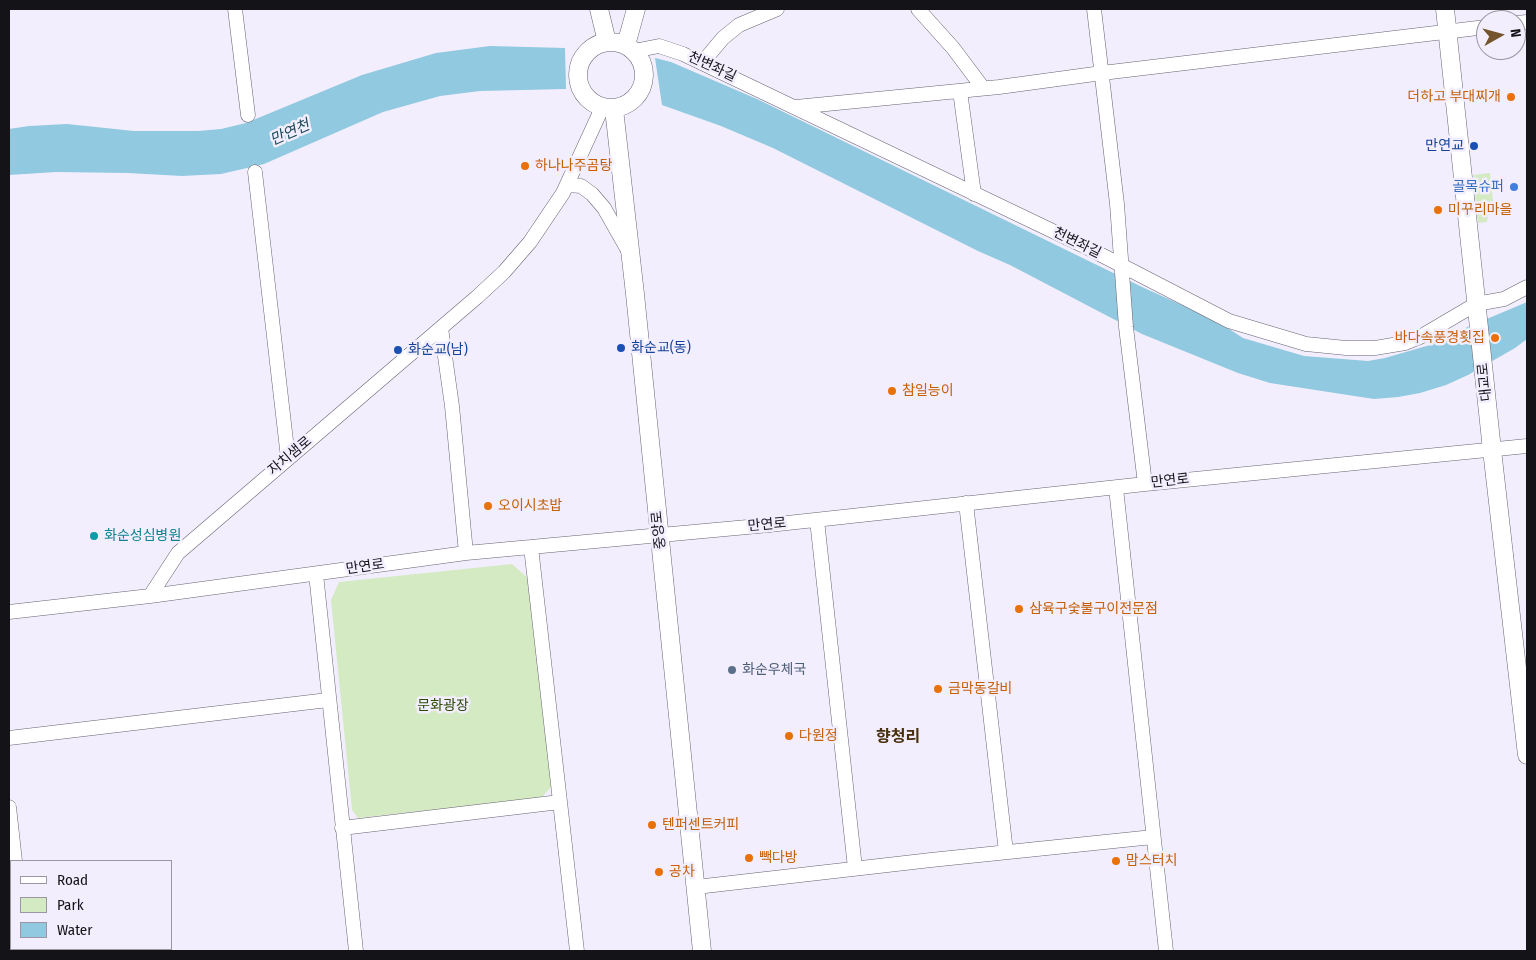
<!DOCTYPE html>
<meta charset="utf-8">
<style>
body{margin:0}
#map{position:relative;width:1536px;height:960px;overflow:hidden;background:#f3eefe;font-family:"Fira Sans Condensed",sans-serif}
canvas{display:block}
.frame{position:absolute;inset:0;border:10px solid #141318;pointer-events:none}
.legend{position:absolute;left:10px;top:860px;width:162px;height:90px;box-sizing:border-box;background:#f3eefe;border:1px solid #9a96a2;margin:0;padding:6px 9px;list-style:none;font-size:15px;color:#141318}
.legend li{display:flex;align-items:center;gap:10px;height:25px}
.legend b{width:25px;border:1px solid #9a96a2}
.north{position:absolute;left:1476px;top:10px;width:50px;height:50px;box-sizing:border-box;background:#f3eefe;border:1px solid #9a96a2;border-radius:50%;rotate:83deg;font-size:14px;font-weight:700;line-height:20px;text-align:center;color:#141318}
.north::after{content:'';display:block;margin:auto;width:18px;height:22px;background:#75552b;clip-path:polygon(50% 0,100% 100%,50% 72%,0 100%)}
</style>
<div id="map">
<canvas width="1536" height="960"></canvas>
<div class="frame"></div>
<ul class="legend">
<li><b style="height:6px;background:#fff"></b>Road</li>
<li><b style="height:14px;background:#d4eac2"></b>Park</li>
<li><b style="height:14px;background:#90c9e0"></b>Water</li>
</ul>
<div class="north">N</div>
</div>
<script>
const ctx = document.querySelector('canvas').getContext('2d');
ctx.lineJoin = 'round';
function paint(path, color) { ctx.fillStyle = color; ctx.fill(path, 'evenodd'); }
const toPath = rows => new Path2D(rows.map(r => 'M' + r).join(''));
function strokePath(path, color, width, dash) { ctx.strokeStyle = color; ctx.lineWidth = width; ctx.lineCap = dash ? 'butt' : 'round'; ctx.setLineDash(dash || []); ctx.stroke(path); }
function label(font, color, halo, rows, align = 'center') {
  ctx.font = font + ' "Fira Sans Condensed","Noto Sans KR",sans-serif'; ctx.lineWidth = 5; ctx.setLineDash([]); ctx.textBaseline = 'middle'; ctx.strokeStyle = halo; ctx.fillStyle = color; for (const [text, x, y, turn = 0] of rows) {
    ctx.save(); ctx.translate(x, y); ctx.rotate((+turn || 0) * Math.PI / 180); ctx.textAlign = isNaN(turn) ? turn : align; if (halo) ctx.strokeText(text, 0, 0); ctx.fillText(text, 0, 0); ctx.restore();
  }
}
const green = toPath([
 [1490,173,1494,211,1488,215,1487,222,1478,223,1473,175],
 [512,564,531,581,553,785,541,798,358,818,352,810,331,600,339,582]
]);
const water = toPath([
 [490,46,565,48,566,89,480,91,440,96,383,112,264,164,221,174,182,176,128,173,56,172,9,175,9,129,29,126,67,124,134,131,198,131,221,129,246,123,362,75,436,53],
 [655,58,671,62,757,99,1142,287,1215,320,1243,338,1304,356,1368,361,1385,358,1430,345,1456,332,1527,302,1527,339,1515,348,1468,375,1446,385,1420,393,1398,397,1374,399,1270,383,1238,373,1142,334,1010,265,978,251,773,148,721,126,662,105]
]);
const minor = toPath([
 [235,9,248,115],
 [918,9,953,48,983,88],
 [1094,9,1117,204,1126,327,1145,484],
 [1516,23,1527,22],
 [634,51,659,46,683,54,1086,247,1229,321,1306,344,1346,348,1375,348,1405,343,1420,337,1476,304,1504,299,1527,287],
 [702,63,723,38,739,25,777,9],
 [960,91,974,194],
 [796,107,999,87,1102,73,1486,27],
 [255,172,288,458],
 [567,185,581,186,592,194,604,208,629,252],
 [441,328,452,406,466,553],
 [1116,488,1166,951],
 [966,503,1006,852],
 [817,520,855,868],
 [531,547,577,951],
 [316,574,356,951],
 [150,596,178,553,477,297,504,272,530,242,563,193,602,108],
 [9,612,150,596,466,553,769,525,1145,484,1527,446],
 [9,738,328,700],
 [9,807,15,861],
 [342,828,560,802],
 [696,887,931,860,1153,837],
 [25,949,25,951]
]);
const tertiary = toPath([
 [599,9,607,42],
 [1445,9,1492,450,1527,755],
 '578 75a33 33 0 1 1 66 0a33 33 0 1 1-66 0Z',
 [626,45,636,9],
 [614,109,635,294,702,951]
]);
const markers = [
 [1511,97,5,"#e8710a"],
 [1474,146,5,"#1a4fb4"],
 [525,166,5,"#e8710a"],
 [1514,187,5,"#3f7fe0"],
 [1438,210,5,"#e8710a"],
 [1495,338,5,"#e8710a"],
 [621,348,5,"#1a4fb4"],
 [398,350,5,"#1a4fb4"],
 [892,391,5,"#e8710a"],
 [488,506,5,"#e8710a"],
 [94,536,5,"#0f9aa8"],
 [1019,609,5,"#e8710a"],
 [732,670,5,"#5c6f8a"],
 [938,689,5,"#e8710a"],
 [789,736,5,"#e8710a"],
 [652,825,5,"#e8710a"],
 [749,858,5,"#e8710a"],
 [1116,861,5,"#e8710a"],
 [659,872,5,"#e8710a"]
];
const streetNames = [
 ["천변좌길",712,67,25],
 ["천변좌길",1077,243,26],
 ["대교로",1485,382,-96],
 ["자치샘로",290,456,-40],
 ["만연로",1170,481,-6],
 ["만연로",767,525,-5],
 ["중앙로",659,530,-96],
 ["만연로",365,567,-8]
];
const foodNames = [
 ["더하고 부대찌개",1501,97,"right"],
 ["하나나주곰탕",535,166],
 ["미꾸리마을",1448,210],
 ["바다속풍경횟집",1485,338,"right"],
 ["참일능이",902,391],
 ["오이시초밥",498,506],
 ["삼육구숯불구이전문점",1029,609],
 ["금막동갈비",948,689],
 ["다원정",799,736],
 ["텐퍼센트커피",662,825],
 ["빽다방",759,858],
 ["맘스터치",1126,861],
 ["공차",669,872]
];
const transitNames = [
 ["만연교",1464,146,"right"],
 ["화순교(동)",631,348],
 ["화순교(남)",408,350]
];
const shopNames = [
 ["골목슈퍼",1504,187]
];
const cultureNames = [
 ["화순성심병원",104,536]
];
const serviceNames = [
 ["화순우체국",742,670]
];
const parkNames = [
 ["문화광장",443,706]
];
const waterNames = [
 ["만연천",290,133,-24]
];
const quarterNames = [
 ["향청리",898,738]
];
paint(green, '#d4eac2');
paint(water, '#90c9e0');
strokePath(minor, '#676371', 15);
strokePath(tertiary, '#676371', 19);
strokePath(minor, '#fff', 14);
strokePath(tertiary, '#fff', 18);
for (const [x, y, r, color] of markers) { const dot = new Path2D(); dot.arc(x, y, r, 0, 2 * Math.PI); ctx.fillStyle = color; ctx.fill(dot); strokePath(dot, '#f3eefe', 2); }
label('14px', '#141318', '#f3eefe', streetNames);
label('14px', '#c56008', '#f3eefe', foodNames, 'left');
label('14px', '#164399', '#f3eefe', transitNames, 'left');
label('14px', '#366cbe', '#f3eefe', shopNames, 'right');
label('14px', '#0d838f', '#f3eefe', cultureNames, 'left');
label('14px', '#4e5e75', '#f3eefe', serviceNames, 'left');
label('14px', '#2d4a06', '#f3eefe', parkNames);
label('italic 15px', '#1a4a5b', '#f3eefe', waterNames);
label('bold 16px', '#48300d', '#f3eefe', quarterNames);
</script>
